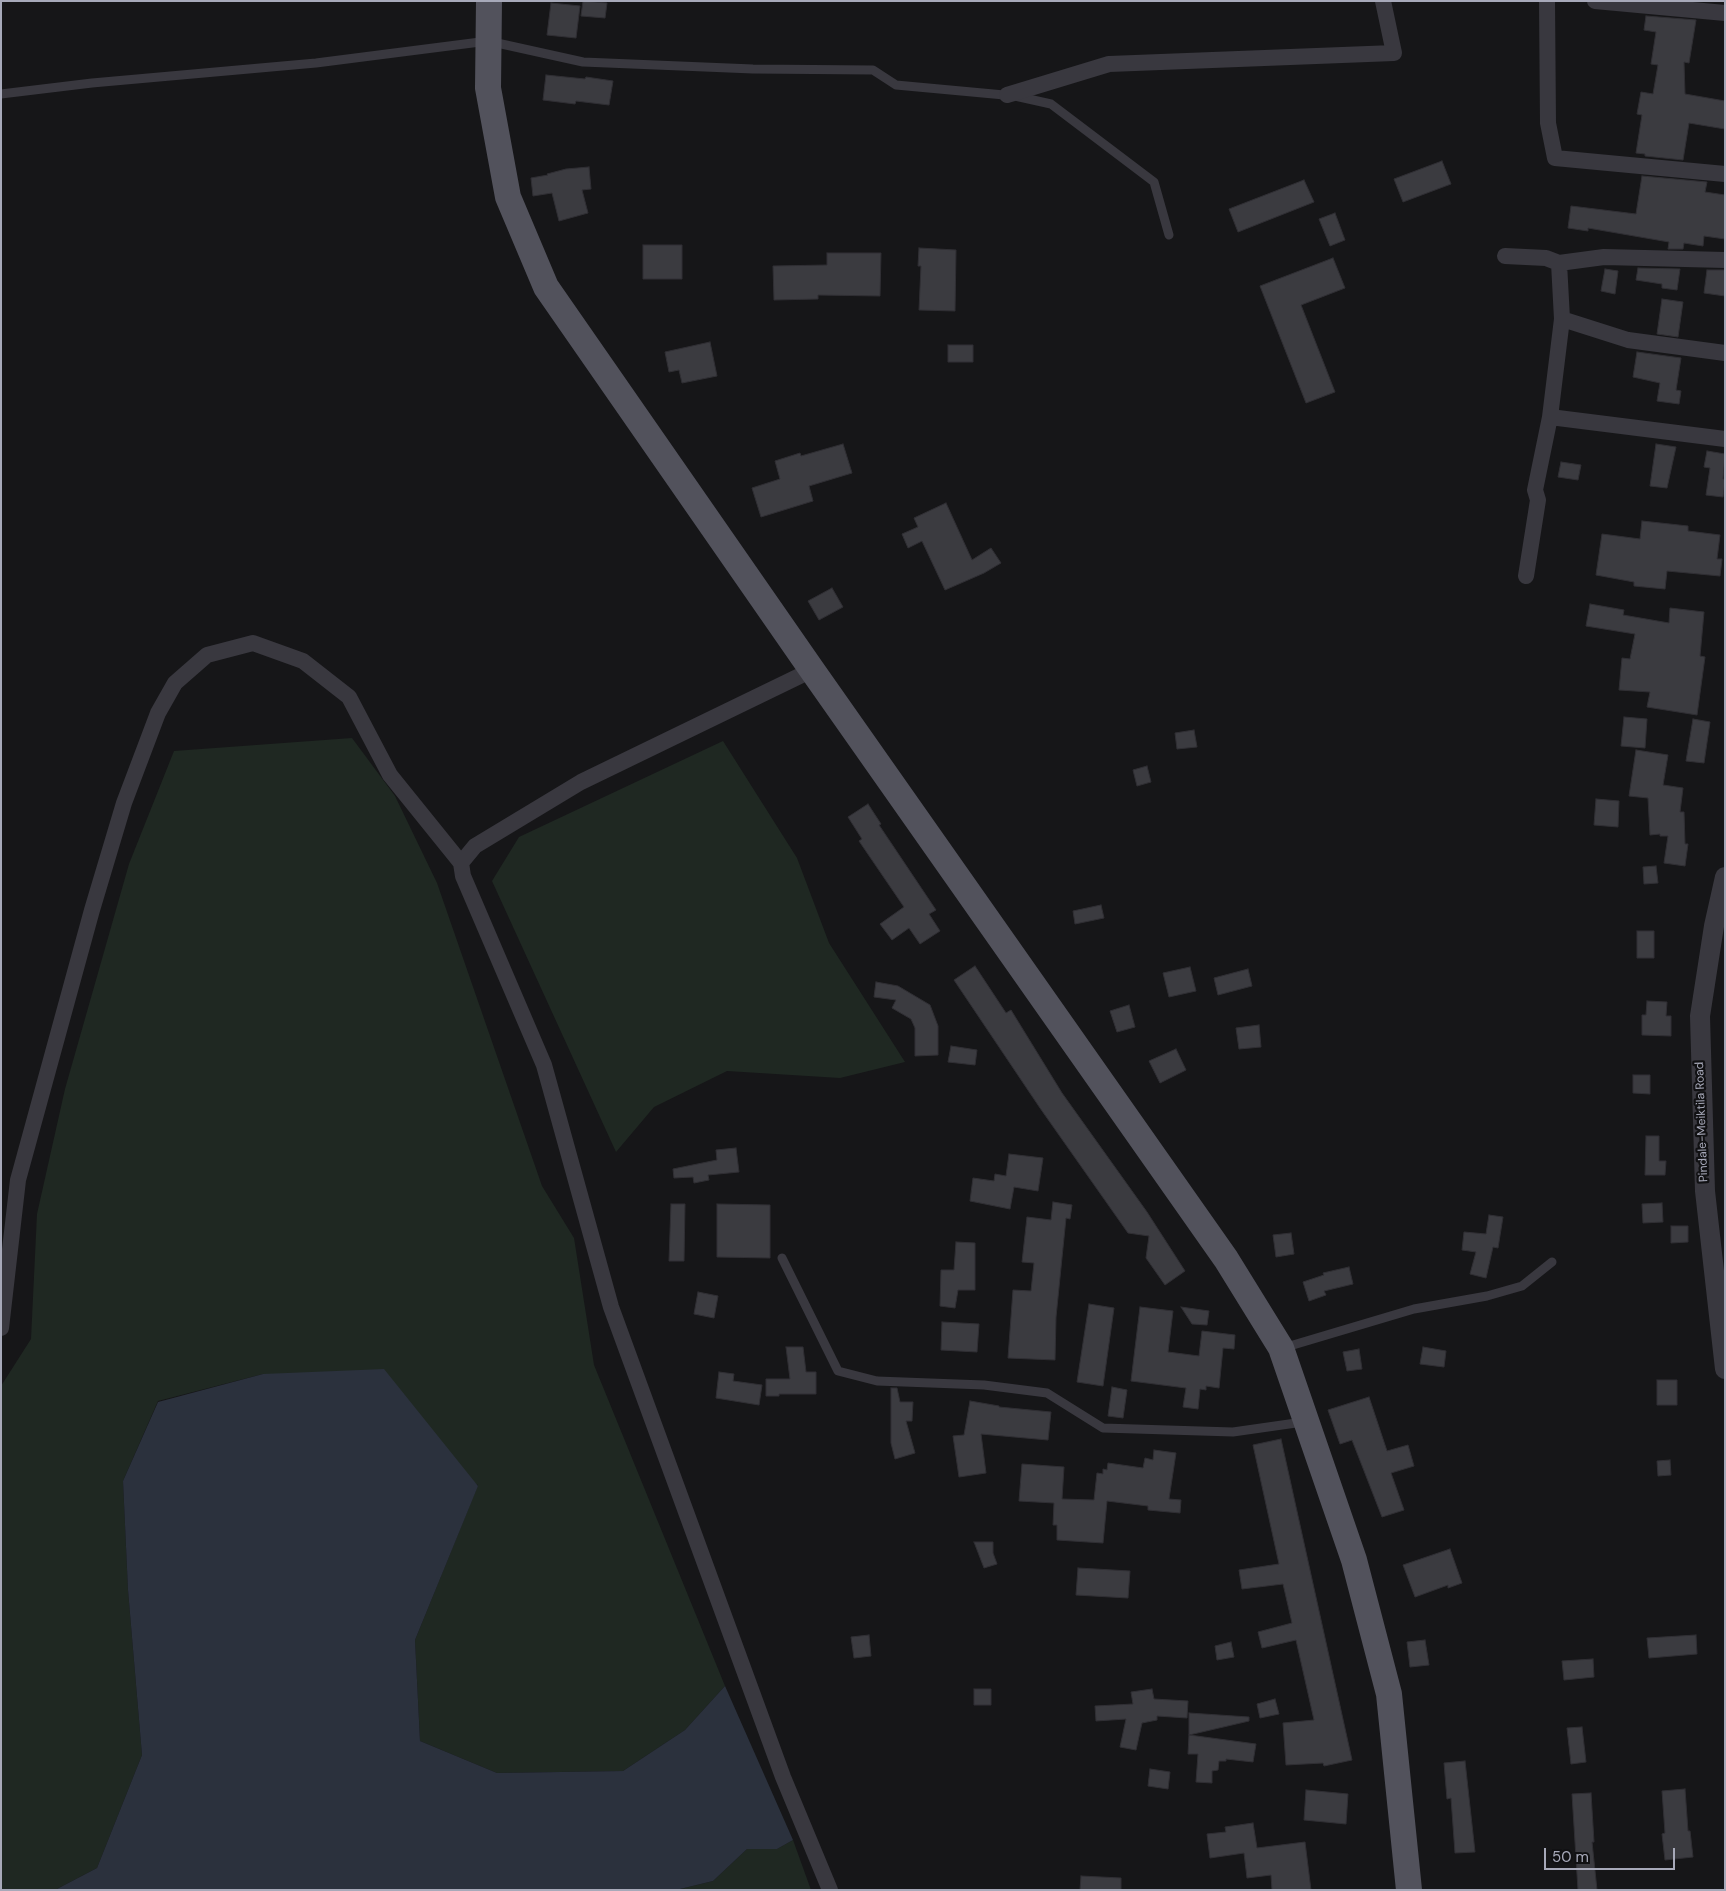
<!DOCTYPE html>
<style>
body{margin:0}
#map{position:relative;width:1726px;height:1891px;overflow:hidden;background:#161618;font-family:"DM Sans",sans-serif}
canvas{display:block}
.frame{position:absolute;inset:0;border:2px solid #a7a9b9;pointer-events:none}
.scale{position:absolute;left:1544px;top:1848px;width:131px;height:22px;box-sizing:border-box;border:2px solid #a7a9b9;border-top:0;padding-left:6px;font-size:15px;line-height:18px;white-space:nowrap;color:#a7a9b9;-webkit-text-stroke:4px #111113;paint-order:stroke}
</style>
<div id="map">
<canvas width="1726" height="1891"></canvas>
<div class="frame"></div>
<div class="scale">50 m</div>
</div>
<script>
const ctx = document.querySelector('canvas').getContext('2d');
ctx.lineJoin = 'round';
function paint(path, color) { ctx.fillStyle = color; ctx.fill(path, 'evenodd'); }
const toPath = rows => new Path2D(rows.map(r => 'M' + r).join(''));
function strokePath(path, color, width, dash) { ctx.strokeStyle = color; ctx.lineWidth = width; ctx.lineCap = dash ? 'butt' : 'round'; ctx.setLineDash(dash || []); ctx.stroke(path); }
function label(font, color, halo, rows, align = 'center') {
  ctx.font = font + ' "DM Sans",sans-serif'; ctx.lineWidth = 4.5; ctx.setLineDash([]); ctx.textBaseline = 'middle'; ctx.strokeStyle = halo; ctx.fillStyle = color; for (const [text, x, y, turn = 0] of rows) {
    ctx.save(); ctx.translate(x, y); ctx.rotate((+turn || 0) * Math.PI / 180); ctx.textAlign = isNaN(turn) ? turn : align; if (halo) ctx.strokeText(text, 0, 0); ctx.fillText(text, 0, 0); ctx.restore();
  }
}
const green = toPath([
 [352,738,395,796,437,883,542,1186,574,1238,594,1365,725,1686,685,1730,623,1771,497,1773,420,1741,415,1640,478,1485,263,1374,158,1401,123,1481,128,1590,142,1755,97,1868,55,1890,1,1890,1,1386,31,1339,37,1214,65,1089,129,864,174,751],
 [723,741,797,858,829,943,905,1062,840,1078,727,1071,654,1107,616,1152,492,881,519,837],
 [793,1840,811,1890,676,1890,713,1881,747,1849,777,1849]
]);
const water = toPath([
 [384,1369,478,1486,415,1640,420,1741,497,1773,623,1771,685,1730,725,1686,793,1840,777,1849,747,1849,713,1881,676,1890,55,1890,97,1868,142,1755,128,1590,123,1481,158,1402,263,1374]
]);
const building = toPath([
 [583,1,607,3,605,18,581,16,583,1],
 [551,3,580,6,576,38,547,35,551,3],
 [1646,16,1696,20,1689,63,1684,62,1685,94,1725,101,1725,129,1689,123,1683,160,1645,156,1645,154,1636,153,1642,115,1637,114,1641,92,1653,94,1658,65,1651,64,1656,32,1644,30,1646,16],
 [546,75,585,79,586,77,613,81,609,105,576,101,575,104,543,100,546,75],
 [1442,161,1451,184,1403,202,1394,179,1442,161],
 [589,167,591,189,582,190,588,213,559,221,552,193,533,196,531,178,548,175,547,174,566,169,589,167],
 [1642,176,1707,182,1705,192,1725,195,1725,239,1704,236,1703,246,1684,243,1683,249,1668,249,1669,242,1588,228,1588,231,1568,228,1571,206,1636,214,1642,176],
 [1304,180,1314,202,1238,232,1229,209,1304,180],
 [1335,213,1345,240,1330,246,1319,219,1335,213],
 [643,245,682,245,682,279,643,279,643,245],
 [919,248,956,250,955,311,919,310,921,266,918,266,919,248],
 [827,253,881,253,880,296,818,295,818,299,774,300,773,266,827,265,827,253],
 [1333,258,1345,288,1301,305,1335,392,1306,403,1260,286,1333,258],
 [1638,268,1680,269,1677,290,1662,288,1662,284,1636,280,1638,268],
 [1605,269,1618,271,1615,294,1601,291,1605,269],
 [1707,270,1725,270,1725,296,1704,293,1707,270],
 [1662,299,1683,302,1678,337,1657,334,1662,299],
 [710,342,717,376,682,383,679,370,669,372,665,352,710,342],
 [948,345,973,345,973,362,948,362,948,345],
 [1637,352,1681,358,1676,390,1681,391,1679,404,1657,401,1660,383,1633,377,1637,352],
 [843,444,852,473,809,486,813,501,761,517,752,488,780,479,775,461,800,453,801,456,843,444],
 [1656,444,1676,447,1667,488,1650,486,1656,444],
 [1707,451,1725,454,1723,479,1725,479,1725,483,1723,497,1706,495,1710,468,1704,467,1707,451],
 [1561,462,1581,465,1578,480,1558,477,1561,462],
 [946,503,972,560,991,548,1001,563,984,573,945,590,922,541,908,548,902,534,918,527,914,518,946,503],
 [1642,521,1688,526,1688,531,1720,535,1717,559,1722,559,1720,576,1667,571,1665,589,1634,586,1634,582,1596,575,1602,534,1640,539,1642,521],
 [832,588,843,607,819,620,808,601,832,588],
 [1590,604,1624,610,1623,615,1669,623,1670,608,1704,612,1700,656,1705,657,1697,715,1647,707,1650,692,1619,690,1622,658,1630,659,1635,634,1586,626,1590,604],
 [1624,717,1647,719,1645,748,1621,746,1624,717],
 [1693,719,1710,722,1704,763,1686,761,1693,719],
 [1194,730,1197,747,1177,749,1175,733,1194,730],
 [1636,750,1668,755,1663,785,1683,788,1680,812,1684,812,1685,844,1688,844,1685,866,1664,863,1668,836,1660,836,1660,834,1650,835,1648,798,1629,796,1636,750],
 [1147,766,1151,782,1137,786,1133,770,1147,766],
 [1596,799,1619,801,1618,827,1594,825,1596,799],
 [868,804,881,824,879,825,936,910,929,914,940,931,920,944,909,928,892,940,880,924,904,907,859,841,862,839,848,817,868,804],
 [1656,866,1658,883,1644,884,1643,867,1656,866],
 [1101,905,1104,918,1075,924,1073,911,1101,905],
 [1637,931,1654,931,1654,958,1637,958,1637,931],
 [975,966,1006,1013,1011,1010,1062,1093,1147,1212,1185,1271,1165,1285,1146,1258,1149,1236,1128,1233,1040,1108,954,980,975,966],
 [1190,967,1196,991,1169,997,1163,973,1190,967],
 [1248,969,1252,986,1218,995,1214,978,1248,969],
 [876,982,898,986,930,1005,938,1026,938,1055,915,1056,915,1028,911,1019,892,1008,896,1000,874,997,876,982],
 [1647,1001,1667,1002,1666,1016,1671,1016,1671,1036,1642,1035,1642,1015,1646,1015,1647,1001],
 [1129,1005,1135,1027,1117,1032,1110,1011,1129,1005],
 [1259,1025,1261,1047,1239,1049,1236,1028,1259,1025],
 [951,1046,977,1050,975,1065,948,1062,951,1046],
 [1176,1049,1186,1070,1160,1083,1149,1061,1176,1049],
 [1633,1075,1650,1075,1650,1094,1633,1093,1633,1075],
 [1646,1136,1659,1136,1659,1161,1666,1161,1665,1175,1645,1175,1646,1136],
 [736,1148,739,1172,708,1175,709,1180,694,1183,693,1177,674,1178,673,1169,717,1160,716,1150,736,1148],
 [1009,1154,1043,1158,1038,1191,1014,1187,1010,1209,970,1201,973,1178,994,1181,995,1174,1006,1176,1009,1154],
 [1053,1202,1072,1205,1070,1219,1066,1218,1056,1317,1055,1360,1008,1358,1013,1290,1031,1291,1034,1263,1022,1262,1027,1217,1051,1220,1053,1202],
 [1662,1203,1663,1222,1643,1223,1642,1204,1662,1203],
 [671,1204,685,1204,684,1261,669,1261,671,1204],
 [717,1204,770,1205,770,1258,717,1257,717,1204],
 [1489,1215,1503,1217,1498,1248,1493,1247,1486,1278,1470,1274,1476,1252,1462,1250,1464,1232,1486,1234,1489,1215],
 [1671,1226,1688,1226,1688,1242,1671,1243,1671,1226],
 [1291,1233,1294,1254,1276,1257,1273,1235,1291,1233],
 [956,1242,975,1243,975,1290,958,1290,955,1308,940,1306,941,1270,954,1270,956,1242],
 [1349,1267,1353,1284,1324,1291,1326,1295,1309,1301,1303,1282,1324,1275,1323,1273,1349,1267],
 [698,1292,718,1296,714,1318,694,1314,698,1292],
 [1089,1304,1114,1308,1103,1386,1077,1382,1089,1304],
 [1140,1307,1173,1311,1168,1352,1199,1356,1202,1331,1235,1335,1234,1349,1223,1348,1219,1388,1206,1386,1206,1390,1200,1389,1198,1409,1183,1407,1186,1388,1131,1381,1140,1307],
 [1181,1307,1209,1311,1207,1325,1192,1324,1181,1307],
 [942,1322,979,1324,977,1352,941,1350,942,1322],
 [786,1347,803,1347,806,1372,816,1372,816,1394,779,1394,779,1396,766,1396,766,1379,790,1379,786,1347],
 [1423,1347,1446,1351,1444,1367,1420,1364,1423,1347],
 [1359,1349,1362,1369,1347,1371,1343,1352,1359,1349],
 [719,1372,734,1374,733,1381,762,1385,759,1405,716,1398,719,1372],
 [1657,1380,1677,1380,1677,1405,1657,1405,1657,1380],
 [1112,1387,1127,1390,1123,1418,1108,1416,1112,1387],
 [891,1388,897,1388,900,1402,913,1402,912,1421,906,1421,915,1453,895,1459,891,1443,891,1388],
 [1369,1397,1387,1451,1408,1445,1414,1466,1391,1473,1404,1510,1382,1517,1352,1440,1340,1444,1328,1410,1369,1397],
 [970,1401,999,1406,999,1407,1051,1412,1048,1440,981,1434,986,1473,959,1477,953,1436,964,1435,970,1401],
 [1281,1439,1352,1760,1324,1766,1323,1763,1286,1765,1283,1723,1314,1720,1296,1640,1262,1648,1258,1632,1292,1623,1283,1584,1242,1589,1239,1570,1279,1564,1253,1445,1281,1439],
 [1154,1450,1176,1453,1169,1499,1181,1500,1180,1513,1148,1510,1148,1506,1107,1501,1103,1543,1057,1540,1057,1525,1053,1525,1054,1503,1019,1501,1022,1464,1064,1467,1062,1499,1094,1500,1097,1473,1103,1474,1103,1469,1107,1470,1108,1463,1143,1468,1145,1458,1153,1460,1154,1450],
 [1670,1460,1671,1475,1658,1476,1657,1461,1670,1460],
 [974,1542,993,1542,993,1553,997,1564,984,1568,974,1542],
 [1450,1549,1462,1583,1448,1588,1448,1585,1415,1597,1403,1565,1450,1549],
 [1078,1568,1130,1571,1128,1598,1076,1595,1078,1568],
 [869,1635,871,1656,854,1658,851,1637,869,1635],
 [1696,1635,1697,1654,1649,1658,1647,1638,1696,1635],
 [1425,1640,1429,1665,1410,1667,1407,1642,1425,1640],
 [1231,1642,1234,1657,1217,1660,1215,1646,1231,1642],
 [1593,1659,1594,1677,1564,1680,1562,1661,1593,1659],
 [974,1689,991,1689,991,1705,974,1705,974,1689],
 [1152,1689,1154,1699,1188,1701,1187,1718,1157,1716,1157,1720,1142,1723,1136,1750,1120,1747,1126,1719,1096,1721,1095,1706,1133,1704,1131,1692,1152,1689],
 [1275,1699,1279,1714,1260,1718,1257,1704,1275,1699],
 [1189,1713,1249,1717,1249,1721,1189,1735,1189,1713],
 [1582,1727,1586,1762,1571,1764,1567,1728,1582,1727],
 [1189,1735,1256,1744,1253,1762,1226,1759,1226,1761,1219,1761,1218,1770,1212,1771,1212,1783,1196,1782,1198,1754,1188,1754,1189,1735],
 [1465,1761,1475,1852,1455,1853,1451,1798,1447,1799,1444,1763,1465,1761],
 [1150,1769,1170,1772,1168,1789,1148,1786,1150,1769],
 [1685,1789,1688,1831,1690,1831,1693,1857,1665,1860,1662,1834,1665,1833,1662,1791,1685,1789],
 [1306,1790,1348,1794,1346,1824,1304,1820,1306,1790],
 [1591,1793,1594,1842,1592,1842,1597,1890,1578,1890,1572,1794,1591,1793],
 [1253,1823,1257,1848,1305,1842,1311,1890,1272,1890,1271,1875,1247,1878,1244,1853,1210,1858,1207,1834,1226,1832,1225,1827,1253,1823],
 [1081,1876,1121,1878,1121,1890,1080,1890,1081,1876]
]);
const service = toPath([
 [1,94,92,83,316,63,488,41,583,62,753,69,873,70,896,85,1015,96,1051,104,1154,182,1169,235],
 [782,1258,838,1371,877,1381,984,1385,1047,1393,1103,1428,1233,1432,1303,1422],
 [1283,1348,1414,1309,1487,1296,1522,1286,1552,1262]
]);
const minor = toPath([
 [1547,1,1548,123,1555,158,1725,174],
 [1595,1,1725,13],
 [1007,95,1109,64,1394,53,1383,1],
 [1505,256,1546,258,1559,263,1604,257,1725,260],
 [1562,319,1628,340,1725,353],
 [1550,417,1725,439],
 [1526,576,1538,500,1535,490,1550,417,1562,319,1559,263],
 [812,670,581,782,475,846,461,863,463,876,544,1065,611,1307,783,1777,830,1890],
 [1,1328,18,1180,92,910,124,803,158,713,175,683,207,655,253,643,303,661,349,697,390,775,461,863]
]);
const tertiary = toPath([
 [1725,877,1714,926,1700,1016,1705,1191,1725,1369]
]);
const primary = toPath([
 [489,1,488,88,508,197,546,287,812,670,1226,1259,1281,1348,1354,1560,1389,1694,1409,1890]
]);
const streetNames = [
 ["Pindale-Meiktila Road",1702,1122,-92]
];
paint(green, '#1f2822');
paint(water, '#2b313d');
paint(building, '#3b3b40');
strokePath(building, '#302f34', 1);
strokePath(service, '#39383f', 9);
strokePath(minor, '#39383f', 16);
strokePath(tertiary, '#39383f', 20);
strokePath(primary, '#52525c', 26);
label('12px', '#a7a9b9', '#111113', streetNames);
</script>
